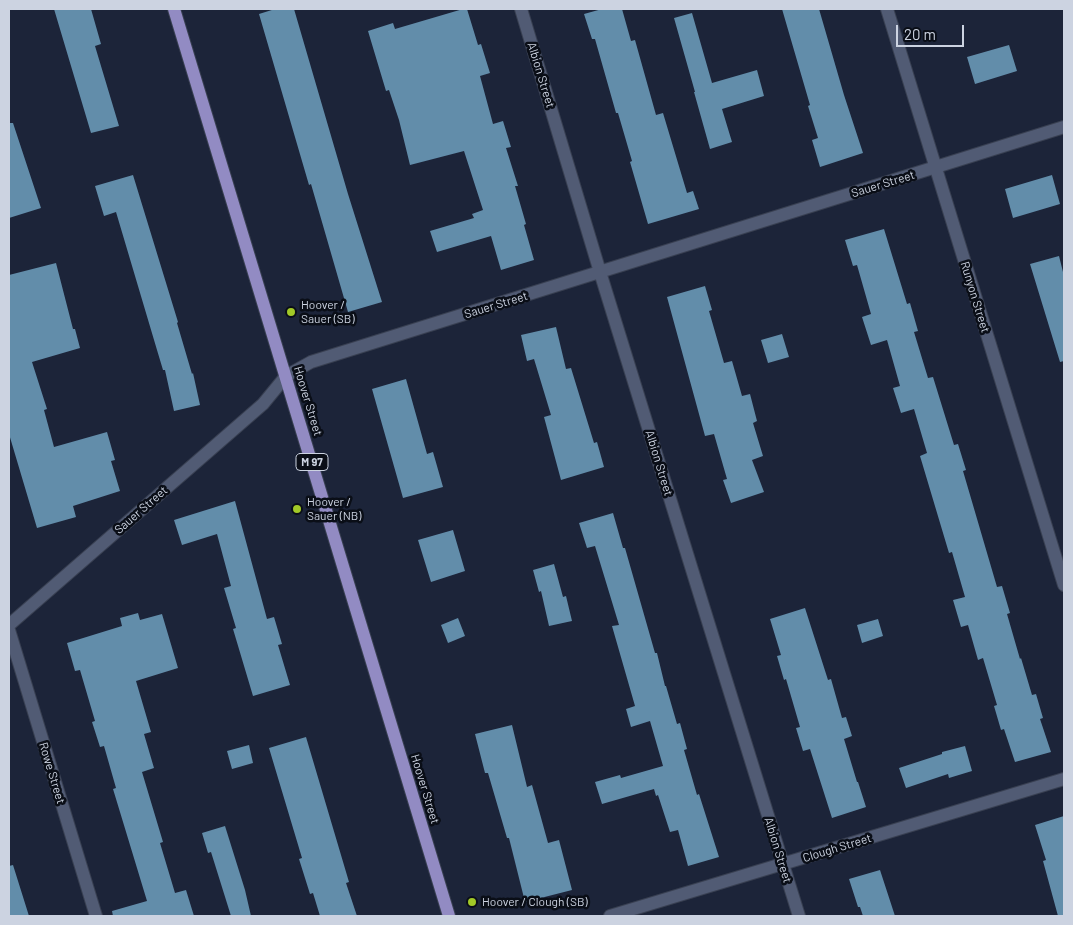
<!DOCTYPE html>
<style>
body{margin:0}
#map{position:relative;width:1073px;height:925px;overflow:hidden;background:#1c2439;font-family:Barlow,sans-serif}
canvas{display:block}
.frame{position:absolute;inset:0;border:10px solid #ccd3e1;pointer-events:none}
.scale{position:absolute;left:896px;top:25px;width:68px;height:22px;box-sizing:border-box;border:2px solid #ccd3e1;border-top:0;padding-left:6px;font-size:15px;line-height:18px;white-space:nowrap;color:#ccd3e1;-webkit-text-stroke:4px #0a0e17;paint-order:stroke}
</style>
<div id="map">
<canvas width="1073" height="925"></canvas>
<div class="frame"></div>
<div class="scale">20 m</div>
</div>
<script>
const ctx = document.querySelector('canvas').getContext('2d');
ctx.lineJoin = 'round';
function paint(path, color) { ctx.fillStyle = color; ctx.fill(path, 'evenodd'); }
const toPath = rows => new Path2D(rows.map(r => 'M' + r).join(''));
function strokePath(path, color, width, dash) { ctx.strokeStyle = color; ctx.lineWidth = width; ctx.lineCap = dash ? 'butt' : 'round'; ctx.setLineDash(dash || []); ctx.stroke(path); }
function label(font, color, halo, rows, align = 'center') {
  ctx.font = font + ' Barlow,sans-serif'; ctx.lineWidth = 5; ctx.setLineDash([]); ctx.textBaseline = 'middle'; ctx.strokeStyle = halo; ctx.fillStyle = color; for (const [text, x, y, turn = 0] of rows) {
    ctx.save(); ctx.translate(x, y); ctx.rotate((+turn || 0) * Math.PI / 180); ctx.textAlign = isNaN(turn) ? turn : align; if (halo) ctx.strokeText(text, 0, 0); ctx.fillText(text, 0, 0); ctx.restore();
  }
}
const building = toPath([
 [54,9,91,9,101,44,95,46,119,126,91,133],
 [275,9,294,9,348,194,382,302,348,312,311,184,309,185,259,14],
 [463,9,467,9,478,45,481,44,490,73,480,76,493,124,503,121,511,147,506,148,518,186,515,186,526,224,524,225,534,260,501,270,491,236,437,252,430,231,474,218,472,214,483,210,464,151,410,165,399,120,389,90,386,91,368,31,393,23,395,29],
 [602,9,622,9,631,41,635,40,656,115,663,113,687,193,693,191,699,209,648,224,630,162,632,161,618,113,616,113,595,39,592,39,584,14],
 [782,9,819,9,844,95,863,153,820,167,812,140,818,138,808,106,810,105],
 [692,13,712,83,757,70,764,96,722,109,732,142,710,149,694,92,695,92,674,18],
 [1009,45,1017,71,975,84,967,57],
 [9,123,13,123,41,208,9,218],
 [133,175,178,322,177,323,192,374,193,373,200,405,174,411,165,370,163,370,157,350,116,212,104,216,95,186],
 [1052,175,1060,204,1013,218,1005,189],
 [884,229,907,304,910,303,918,331,914,332,928,378,933,377,954,445,958,444,966,470,963,471,997,587,1002,586,1010,613,1007,614,1020,659,1021,658,1032,695,1036,694,1043,718,1040,719,1051,752,1015,762,1004,729,1001,730,994,706,997,705,983,658,978,660,968,625,961,627,953,600,965,597,952,552,949,553,920,456,927,453,914,409,901,413,893,388,900,386,887,340,871,345,862,317,871,314,857,265,853,266,845,240],
 [1059,256,1064,276,1064,361,1060,362,1030,264],
 [56,263,73,329,75,329,80,348,32,362,47,409,44,410,54,447,107,432,115,460,111,461,120,491,73,506,76,517,37,528,9,434,9,275],
 [705,286,712,310,709,311,724,363,732,361,742,396,750,394,757,421,753,423,763,456,752,460,764,492,731,503,723,480,727,479,714,434,705,436,667,297],
 [556,327,566,369,571,368,594,443,597,442,604,467,561,480,544,417,551,415,534,359,527,361,521,335],
 [782,334,789,357,768,363,761,340],
 [406,379,427,454,433,452,443,487,403,498,372,389],
 [235,501,267,619,274,617,282,644,278,645,290,685,253,696,233,629,236,628,224,588,231,586,217,534,182,545,174,520],
 [613,513,623,548,625,548,655,653,657,653,665,686,666,686,677,724,680,723,687,749,684,750,697,795,699,794,719,857,688,866,678,830,670,832,658,795,656,796,654,789,602,804,595,782,620,775,621,778,663,766,650,721,631,727,626,709,635,706,612,626,619,625,595,546,587,548,579,523],
 [453,530,465,571,431,582,418,540],
 [554,564,563,597,566,596,572,621,549,626,541,591,539,592,533,570],
 [805,608,828,680,831,679,842,718,846,717,852,736,844,739,857,782,858,782,866,807,832,818,810,749,803,751,796,728,800,727,786,679,784,680,777,656,781,655,770,619],
 [138,613,140,620,162,614,178,668,136,681,151,732,144,734,154,768,142,772,163,842,160,843,175,893,186,890,194,916,113,916,112,911,147,901,113,789,116,788,104,746,100,747,92,722,95,721,80,670,75,671,67,643,122,626,120,618],
 [458,618,465,636,448,643,441,625],
 [878,619,883,636,862,643,857,625],
 [512,725,527,787,532,785,548,843,559,840,572,890,525,902,509,838,507,838,488,773,485,773,475,734],
 [306,737,349,882,346,883,357,916,320,916,313,893,310,894,299,859,302,858,269,748],
 [249,745,253,763,232,769,227,751],
 [965,746,972,771,949,778,948,774,906,788,899,768,942,754,942,752],
 [1064,816,1064,916,1058,916,1043,861,1046,860,1035,825],
 [225,826,245,890,251,916,231,916,211,852,208,853,202,833],
 [13,865,29,916,9,916,9,866],
 [880,870,895,916,863,916,860,907,858,907,849,879]
]);
const minor = toPath([
 [521,9,600,272,799,916],
 [887,9,1064,585],
 [9,625,263,404,286,376,311,362,1064,127],
 [9,630,96,916],
 [610,916,1064,779]
]);
const primary = toPath([
 [174,9,449,916]
]);
const markers = [
 [291,312,5,"#a2c927"],
 [297,509,5,"#a2c927"],
 [472,902,5,"#a2c927"]
];
const shields = [
 [312,462,32]
];
const shieldNames = [
 ["M 97",312,462]
];
const streetNames = [
 ["Albion Street",541,75,73],
 ["Sauer Street",883,184,-17],
 ["Runyon Street",975,297,73],
 ["Sauer Street",496,305,-17],
 ["Hoover Street",308,401,73],
 ["Albion Street",659,463,73],
 ["Sauer Street",141,510,-41],
 ["Rowe Street",52,773,73],
 ["Hoover Street",425,789,73],
 ["Clough Street",837,848,-17],
 ["Albion Street",778,850,73]
];
const poiNames = [
 ["Hoover /",301,305],
 ["Sauer (SB)",301,319],
 ["Hoover /",307,502],
 ["Sauer (NB)",307,516],
 ["Hoover / Clough (SB)",482,902]
];
paint(building, '#628daa');
strokePath(minor, '#394052', 14);
strokePath(primary, '#394052', 14);
strokePath(minor, '#515b74', 12);
strokePath(primary, '#928bc3', 12);
for (const [x, y, r, color] of markers) { const dot = new Path2D(); dot.arc(x, y, r, 0, 2 * Math.PI); ctx.fillStyle = color; ctx.fill(dot); strokePath(dot, '#0a0e17', 2); }
for (const [x, y, w] of shields) { const box = new Path2D(); box.roundRect(x - w / 2, y - 8.5, w, 17, 4); ctx.fillStyle = '#0a0e17'; ctx.fill(box); strokePath(box, '#ccd3e1', 1); }
label('bold 11px', '#ccd3e1', null, shieldNames);
label('12px', '#ccd3e1', '#0a0e17', streetNames);
label('12px', '#ccd3e1', '#0a0e17', poiNames, 'left');
</script>
